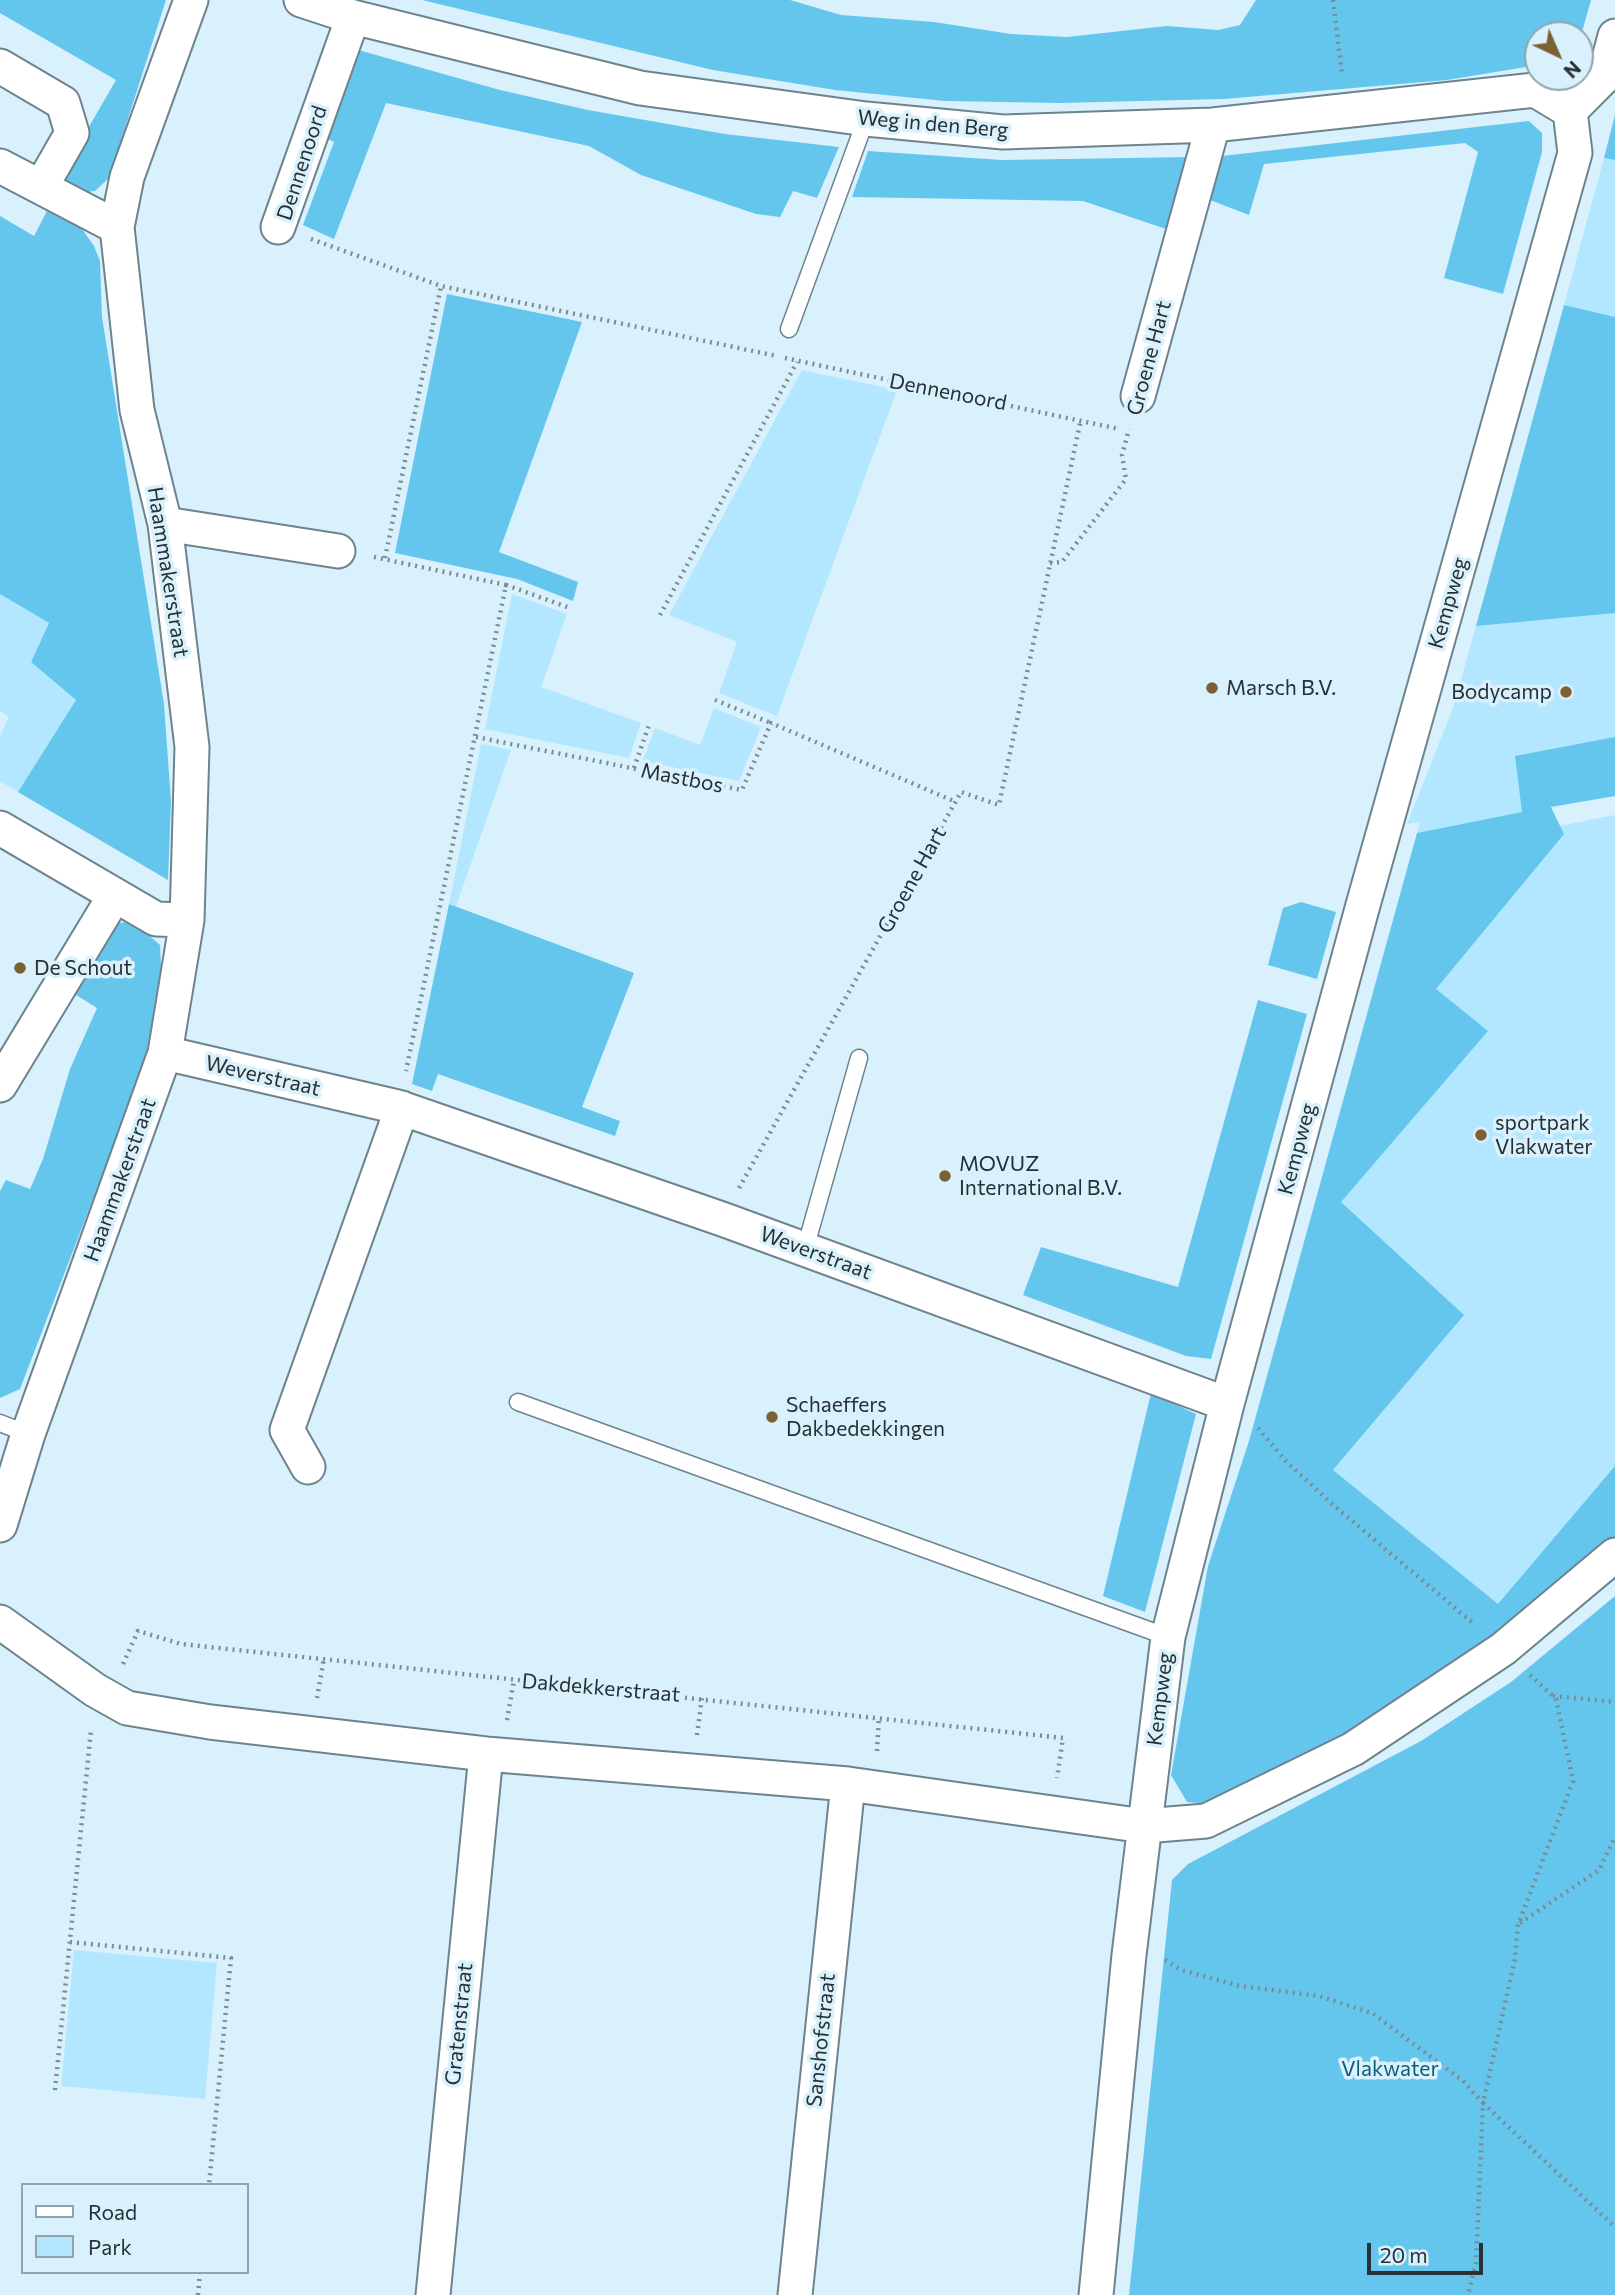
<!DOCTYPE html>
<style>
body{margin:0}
#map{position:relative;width:1615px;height:2295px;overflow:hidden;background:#d9f1fc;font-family:Commissioner,sans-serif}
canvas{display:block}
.legend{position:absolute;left:21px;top:2183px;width:228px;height:91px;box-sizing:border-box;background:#d9f1fc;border:2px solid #92a4ac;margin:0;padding:9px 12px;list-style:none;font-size:21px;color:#273034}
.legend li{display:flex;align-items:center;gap:14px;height:35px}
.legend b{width:35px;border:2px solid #92a4ac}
.north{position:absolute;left:1524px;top:21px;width:70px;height:70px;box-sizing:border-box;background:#d9f1fc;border:2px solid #92a4ac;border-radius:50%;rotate:136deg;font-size:19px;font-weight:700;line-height:28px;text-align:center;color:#273034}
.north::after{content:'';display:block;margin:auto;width:24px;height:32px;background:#7d6034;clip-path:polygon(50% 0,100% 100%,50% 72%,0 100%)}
.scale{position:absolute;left:1367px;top:2243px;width:116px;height:32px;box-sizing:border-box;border:4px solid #273034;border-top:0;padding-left:9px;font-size:21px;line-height:24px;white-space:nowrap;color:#273034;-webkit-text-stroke:5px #d9f1fc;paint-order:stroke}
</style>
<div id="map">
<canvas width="1615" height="2295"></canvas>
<ul class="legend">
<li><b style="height:9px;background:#fff"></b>Road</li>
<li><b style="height:19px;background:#b3e7ff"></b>Park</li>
</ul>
<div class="north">N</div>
<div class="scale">20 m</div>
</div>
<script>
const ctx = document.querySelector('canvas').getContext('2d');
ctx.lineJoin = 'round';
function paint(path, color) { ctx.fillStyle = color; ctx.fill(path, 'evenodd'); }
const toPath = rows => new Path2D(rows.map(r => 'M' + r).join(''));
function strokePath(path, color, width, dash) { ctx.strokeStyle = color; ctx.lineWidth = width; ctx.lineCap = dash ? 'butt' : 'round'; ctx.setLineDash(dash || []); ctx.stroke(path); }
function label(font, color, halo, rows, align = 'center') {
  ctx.font = font + ' Commissioner,sans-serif'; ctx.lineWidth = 7; ctx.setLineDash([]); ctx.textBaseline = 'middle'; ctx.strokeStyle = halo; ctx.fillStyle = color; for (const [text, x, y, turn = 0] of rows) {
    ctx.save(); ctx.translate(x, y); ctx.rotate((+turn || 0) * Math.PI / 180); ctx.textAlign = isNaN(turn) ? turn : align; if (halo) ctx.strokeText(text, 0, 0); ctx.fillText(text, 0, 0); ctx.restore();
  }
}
const green = toPath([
 [1604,158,1615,160,1615,793,1522,807,1523,812,1417,833,1420,822,1407,824,1453,708,1476,626,1486,625,1581,310,1564,305],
 [802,370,897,390,777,716,719,693,737,642,669,615],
 [0,594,49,623,31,662,76,700,18,792,0,781,0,736,9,717,0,711],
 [512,594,567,614,541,687,641,723,629,758,485,729],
 [714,708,761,727,739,781,643,761,655,728,700,745],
 [481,744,511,750,456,906,449,904],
 [1615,815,1615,1509,1505,1627,1271,1419,1424,852],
 [74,1950,217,1963,205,2099,61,2086]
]);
const forest = toPath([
 [0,0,166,0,109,178,95,191,79,193,67,183,64,170,116,80,0,13],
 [422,0,790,0,841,15,934,22,1011,34,1067,37,1167,26,1218,30,1240,25,1256,0,1591,0,1580,39,1580,35,1538,35,1538,65,1447,80,1224,99,1060,103,945,101,835,90,713,70],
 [355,49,500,90,588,110,725,134,839,147,817,198,793,191,780,217,756,214,641,175,589,146,386,103,334,239,303,225,334,142,324,137],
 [1615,115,1615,160,1604,158],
 [1529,121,1542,133,1542,152,1503,294,1444,278,1478,152,1465,143,1264,164,1249,215,1210,200,1222,156],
 [868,151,1002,160,1191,157,1169,230,1083,201,852,197],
 [47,211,82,229,94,246,100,261,102,317,164,704,171,801,168,880,18,792,76,700,31,662,49,623,0,594,0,216,34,236],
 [447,294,582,322,499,552,578,582,573,601,517,579,395,553],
 [1564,305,1615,317,1615,613,1476,626],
 [1615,737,1615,796,1551,807,1564,834,1436,989,1488,1031,1341,1202,1464,1315,1333,1470,1498,1604,1615,1466,1615,1542,1525,1629,1389,1706,1308,1756,1208,1804,1187,1802,1171,1775,1208,1566,1249,1441,1417,833,1522,812,1515,756],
 [1301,902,1336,912,1317,979,1268,965,1283,908],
 [449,904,634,973,582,1107,620,1121,615,1136,438,1074,432,1091,412,1084],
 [134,922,160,945,161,966,147,1050,131,1100,20,1389,0,1398,0,1191,6,1180,30,1189,43,1159,70,1069,97,1008,73,993,114,923],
 [1258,1000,1307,1014,1211,1359,1186,1356,1023,1295,1041,1247,1178,1287],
 [1151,1393,1196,1414,1145,1612,1103,1596],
 [1615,1596,1615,2295,1129,2295,1172,1880,1188,1864,1421,1741,1511,1682]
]);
const path = toPath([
 [1333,0,1342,74],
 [311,239,441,286,777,356],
 [785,358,1119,429],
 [374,557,506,585,406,1071],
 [385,558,441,286],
 [1050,563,1062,562,1126,479,1122,455,1129,429],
 [506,585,570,608],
 [660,615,797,362],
 [715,700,771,723],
 [476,737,742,790,771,723,956,802],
 [634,768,649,725],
 [739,1188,961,792,999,805,1081,419],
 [1258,1428,1286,1461,1332,1504,1474,1624],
 [123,1664,138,1631,181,1644,1063,1738,1057,1778],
 [1530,1675,1556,1699,1573,1781,1518,1925,1515,1959,1483,2103,1615,2227],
 [1553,1696,1615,1702],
 [317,1698,324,1658],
 [507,1720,514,1680],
 [697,1735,702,1697],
 [877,1751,879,1717],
 [1520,1923,1599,1870,1615,1837],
 [70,1942,231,1958,209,2185],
 [1165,1960,1181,1970,1240,1986,1319,1996,1372,2013,1463,2081,1483,2103,1476,2263,1468,2295],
 [55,2090,91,1730],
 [198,2295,200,2272]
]);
const service = toPath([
 [789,329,866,119],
 [805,1249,859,1058],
 [518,1402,1168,1637],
 [0,1423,28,1434]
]);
const minor = toPath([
 [301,0,353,17,640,88,866,119,1003,132,1213,125,1535,90,1570,111],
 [0,66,63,103,72,133,41,187],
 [1570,111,1604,77,1615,36],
 [0,166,117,227],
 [278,227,353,17],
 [1138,396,1213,125],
 [165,524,338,551],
 [0,828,156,919,187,920],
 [165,1053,398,1107,722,1219,1227,1404],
 [0,1085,115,895],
 [308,1467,287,1430,402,1108],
 [0,1525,28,1434,165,1053,187,920,192,747,165,524,137,410,117,227,127,177,191,0],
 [0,1622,95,1690,127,1708,210,1722,486,1754,848,1784,1144,1826,1206,1821,1353,1749,1503,1649,1615,1555],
 [433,2295,486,1754],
 [795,2295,848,1784],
 [1096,2295,1129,1955,1168,1637,1227,1404,1363,905,1575,153,1570,111]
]);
const markers = [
 [1212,688,7,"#7d6034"],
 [1566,692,7,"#7d6034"],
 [20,968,7,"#7d6034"],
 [1481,1135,7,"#7d6034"],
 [945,1176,7,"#7d6034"],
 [772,1417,7,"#7d6034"]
];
const streetNames = [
 ["Weg in den Berg",933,124,5],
 ["Dennenoord",302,163,-72],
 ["Groene Hart",1149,358,-75],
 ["Dennenoord",948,392,11],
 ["Haammakerstraat",168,572,81],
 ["Kempweg",1448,603,-74],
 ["Mastbos",682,778,11],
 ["Groene Hart",912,880,-61],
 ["Weverstraat",263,1076,13],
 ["Kempweg",1297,1149,-75],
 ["Haammakerstraat",120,1180,-70],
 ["Weverstraat",816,1253,20],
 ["Dakdekkerstraat",601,1688,5],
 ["Kempweg",1160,1699,-83],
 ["Gratenstraat",459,2024,-84],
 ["Sanshofstraat",821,2040,-84]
];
const poiNames = [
 ["Marsch B.V.",1226,688],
 ["Bodycamp",1552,692,"right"],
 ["De Schout",34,968],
 ["sportpark",1495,1123],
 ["Vlakwater",1495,1147],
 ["MOVUZ",959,1164],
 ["International B.V.",959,1188],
 ["Schaeffers",786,1405],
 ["Dakbedekkingen",786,1429]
];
const parkNames = [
 ["Vlakwater",1390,2069]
];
paint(green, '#b3e7ff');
paint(forest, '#65c6ed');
strokePath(service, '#6d838d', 19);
strokePath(minor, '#6d838d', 37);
strokePath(path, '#7b8b92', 4.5, [2, 5]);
strokePath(service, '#fff', 16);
strokePath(minor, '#fff', 33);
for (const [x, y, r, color] of markers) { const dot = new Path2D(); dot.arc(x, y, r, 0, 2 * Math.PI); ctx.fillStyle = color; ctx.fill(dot); strokePath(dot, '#d9f1fc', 2.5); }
label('21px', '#273034', '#d9f1fc', streetNames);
label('21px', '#273034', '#d9f1fc', poiNames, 'left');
label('21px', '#0e5d78', '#d9f1fc', parkNames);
</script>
